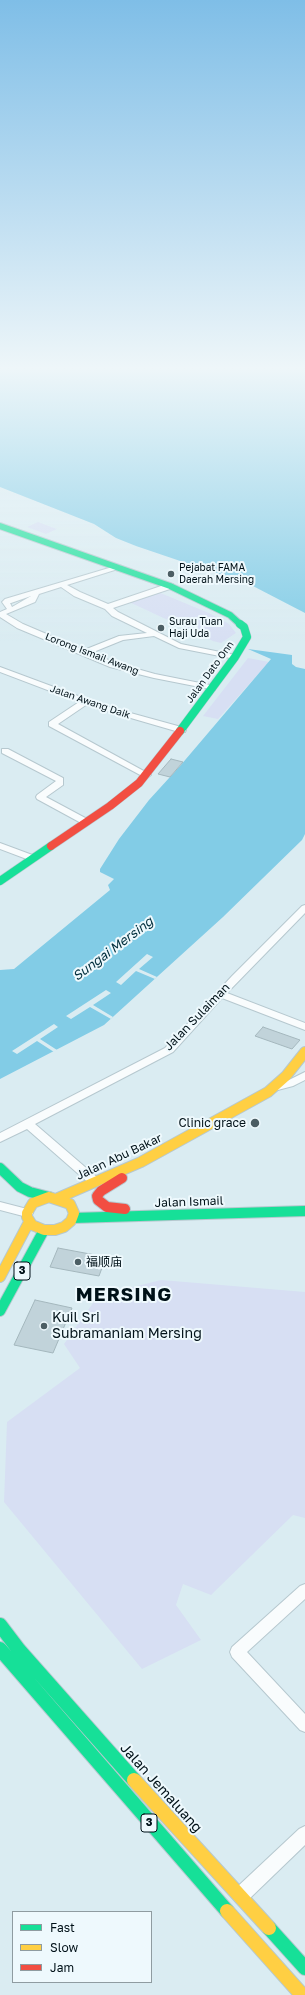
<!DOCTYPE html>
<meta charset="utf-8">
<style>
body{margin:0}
#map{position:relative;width:305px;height:1995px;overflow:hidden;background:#daecf2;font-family:"Golos Text",sans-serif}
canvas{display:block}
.legend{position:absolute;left:12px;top:1911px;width:140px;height:72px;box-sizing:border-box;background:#eef9fd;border:1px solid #8f9ca1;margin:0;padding:5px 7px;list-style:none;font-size:12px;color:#001118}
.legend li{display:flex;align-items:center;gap:8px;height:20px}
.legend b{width:20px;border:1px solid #8f9ca1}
</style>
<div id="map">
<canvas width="305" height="1995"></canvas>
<ul class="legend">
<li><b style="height:5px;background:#16e098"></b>Fast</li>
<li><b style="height:5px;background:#ffcf43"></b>Slow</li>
<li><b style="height:5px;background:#f24e42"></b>Jam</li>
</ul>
</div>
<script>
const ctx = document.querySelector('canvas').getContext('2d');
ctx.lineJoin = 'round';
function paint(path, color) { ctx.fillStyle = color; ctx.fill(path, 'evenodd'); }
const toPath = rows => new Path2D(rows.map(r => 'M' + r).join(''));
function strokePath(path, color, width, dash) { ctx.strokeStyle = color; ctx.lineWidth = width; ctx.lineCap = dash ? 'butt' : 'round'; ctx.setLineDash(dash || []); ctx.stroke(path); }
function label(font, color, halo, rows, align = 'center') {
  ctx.font = font + ' "Golos Text","Noto Sans SC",sans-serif'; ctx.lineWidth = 4; ctx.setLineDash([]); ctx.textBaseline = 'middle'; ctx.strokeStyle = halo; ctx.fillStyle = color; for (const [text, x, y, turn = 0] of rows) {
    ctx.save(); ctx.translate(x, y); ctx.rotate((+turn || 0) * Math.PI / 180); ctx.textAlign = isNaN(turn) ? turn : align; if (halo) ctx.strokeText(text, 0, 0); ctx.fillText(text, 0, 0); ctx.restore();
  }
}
const green = toPath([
 [38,522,57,529,46,534,27,527],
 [158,592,209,613,229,624,236,633,221,643,213,641,129,602],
 [248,658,269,662,218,719,203,716],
 [161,1280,305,1292,305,1518,293,1515,211,1595,183,1584,176,1605,201,1640,142,1669,4,1502,7,1422,80,1368,64,1344,98,1296]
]);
const water = toPath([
 [0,367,305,367,305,613,251,585,136,546,116,538,94,524,0,487],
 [248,649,292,655,292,664,296,667,305,669,305,834,302,840,223,917,104,1025,0,1079,0,970,14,969,110,890,108,885,114,879,100,872,100,869,119,839,149,800,180,766,271,659]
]);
const pier = toPath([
 [147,954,153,957,139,969,157,977,155,979,136,971,121,985,116,982],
 [106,990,111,993,93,1005,113,1017,111,1019,90,1007,71,1019,66,1016],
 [54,1024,58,1027,40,1039,57,1050,54,1052,37,1041,17,1054,12,1051]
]);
const building = toPath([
 [171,759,183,762,170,777,158,774,171,759],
 [263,1027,300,1040,292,1049,255,1036,263,1027],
 [58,1248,106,1257,99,1276,50,1267,58,1248],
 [35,1300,72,1308,53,1353,14,1345,35,1300]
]);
const street = toPath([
 [119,565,121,566,121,568,67,585,80,592,108,604,167,584,173,584,173,588,113,608,118,612,181,644,235,655,239,657,235,659,179,648,154,636,123,640,91,653,116,663,155,674,215,686,215,690,154,678,110,667,17,628,0,617,0,612,7,609,2,602,5,599,119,565],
 [61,587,74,596,105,609,112,616,147,633,119,636,84,650,23,624,6,614,35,602,39,594,61,587],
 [31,596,12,607,10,603,11,603,31,596],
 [0,667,105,706,185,728,186,730,185,732,179,732,86,705,58,724,151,775,147,778,144,777,49,726,49,722,79,702,0,672,0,667],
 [2,749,8,749,63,778,63,785,46,797,89,820,90,822,89,824,83,824,37,799,36,797,37,795,56,781,2,753,2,749],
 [0,843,35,856,37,858,32,861,0,849,0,843],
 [305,905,305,913,227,993,305,1023,305,1030,222,998,173,1052,35,1124,99,1179,101,1182,99,1185,91,1185,27,1129,0,1142,0,1133,165,1048,232,976,302,906,305,905],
 [305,1072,305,1080,293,1086,274,1091,269,1088,270,1086,285,1082,305,1072],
 [0,1202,31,1210,33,1213,31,1216,27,1217,0,1210,0,1202],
 [305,1584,305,1599,247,1652,305,1714,305,1732,300,1730,232,1657,230,1652,232,1647,300,1586,305,1584],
 [305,1826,305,1845,247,1901,241,1903,235,1901,233,1895,235,1889,299,1829,305,1826]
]);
const fastFar3 = toPath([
 [0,526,170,586,230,615,241,625]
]);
const fastFar2 = toPath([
 [180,731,235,657,247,637,244,627,240,624],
 [0,881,51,846]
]);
const fastFar1 = toPath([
 [0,1168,20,1187,30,1192,49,1197],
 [73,1218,305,1211],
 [0,1311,44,1230]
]);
const fast = toPath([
 [0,1625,19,1650,134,1780],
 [0,1649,227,1911],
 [269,1928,305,1968]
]);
const slowFar1 = toPath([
 [49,1197,70,1204,74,1213,71,1221,64,1227,55,1230,44,1230,32,1225,27,1217,27,1213,33,1203,49,1197],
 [58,1198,141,1162,268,1092,286,1076,305,1052],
 [0,1277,29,1222]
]);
const slow = toPath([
 [134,1780,269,1928],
 [227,1911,302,1995]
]);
const jamFar1 = toPath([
 [51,846,110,806,139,783,180,731]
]);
const jam = toPath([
 [122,1178,101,1191,97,1196,98,1200,107,1207,125,1209]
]);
const markers = [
 [171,574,4,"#4c5e64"],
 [161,628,4,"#4c5e64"],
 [255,1123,5,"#4c5e64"],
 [78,1262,4,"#4c5e64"],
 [44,1326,4,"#4c5e64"]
];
const farPoinames = [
 ["Pejabat FAMA",179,568],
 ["Daerah Mersing",179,580],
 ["Surau Tuan",169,622],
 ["Haji Uda",169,634]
];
const farStreetnames = [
 ["Lorong Ismail Awang",92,654,21],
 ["Jalan Dato Onn",210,672,-54],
 ["Jalan Awang Daik",90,702,19]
];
const shields = [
 [22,1271,16],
 [149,1823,16]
];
const shieldNames = [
 ["3",22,1271],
 ["3",149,1823]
];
const streetNames = [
 ["Jalan Sulaiman",197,1017,-46],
 ["Jalan Abu Bakar",119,1157,-25],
 ["Jalan Ismail",189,1202,-2]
];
const poiNames = [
 ["Clinic grace",246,1123],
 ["福顺庙",86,1262,"left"]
];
const waterNames = [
 ["Sungai Mersing",113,949,-37]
];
const nearPoinames = [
 ["Kuil Sri",52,1318],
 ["Subramaniam Mersing",52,1334]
];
const nearStreetnames = [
 ["Jalan Jemaluang",161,1788,48]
];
const nearDistrictnames = [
 ["MERSING",124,1295]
];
paint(green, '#d7dff3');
paint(water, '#82cce6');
paint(pier, '#daecf2');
paint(building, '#c1d3da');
strokePath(building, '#a4b7bd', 1);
strokePath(street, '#b6c8cf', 2);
strokePath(fastFar3, '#b6c8cf', 8);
strokePath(fastFar2, '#b6c8cf', 9);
strokePath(fastFar1, '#b6c8cf', 12);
strokePath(fast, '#b6c8cf', 16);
strokePath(slowFar1, '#b6c8cf', 12);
strokePath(slow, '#b6c8cf', 16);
strokePath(jamFar1, '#b6c8cf', 9);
strokePath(jam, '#b6c8cf', 12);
paint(street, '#f9fcfd');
strokePath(fastFar3, '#16e098', 6);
strokePath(fastFar2, '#16e098', 8);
strokePath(fastFar1, '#16e098', 10);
strokePath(fast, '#16e098', 14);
strokePath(slowFar1, '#ffcf43', 10);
strokePath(slow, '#ffcf43', 14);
strokePath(jamFar1, '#f24e42', 8);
strokePath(jam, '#f24e42', 10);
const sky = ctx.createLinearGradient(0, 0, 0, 646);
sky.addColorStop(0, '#7fbee7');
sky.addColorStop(0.57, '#eef6f9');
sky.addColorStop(1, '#eef6f900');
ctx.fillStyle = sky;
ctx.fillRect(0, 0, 305, 646);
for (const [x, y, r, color] of markers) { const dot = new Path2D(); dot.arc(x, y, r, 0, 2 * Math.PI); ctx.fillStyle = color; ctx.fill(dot); strokePath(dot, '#eef9fd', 1.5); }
label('10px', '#001118', '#eef9fd', farPoinames, 'left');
label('10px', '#001118', '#eef9fd', farStreetnames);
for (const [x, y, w] of shields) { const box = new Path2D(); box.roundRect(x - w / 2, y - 9, w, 18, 3); ctx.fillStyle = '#eef9fd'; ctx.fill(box); strokePath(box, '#001118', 1); }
label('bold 11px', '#001118', null, shieldNames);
label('12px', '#001118', '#eef9fd', streetNames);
label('12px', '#001118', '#eef9fd', poiNames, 'right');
label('italic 13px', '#002e3c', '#eef9fd', waterNames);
label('14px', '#001118', '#eef9fd', nearPoinames, 'left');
label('14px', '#001118', '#eef9fd', nearStreetnames);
ctx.letterSpacing = '1px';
label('bold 19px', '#001118', '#eef9fd', nearDistrictnames);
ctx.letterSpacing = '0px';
</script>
